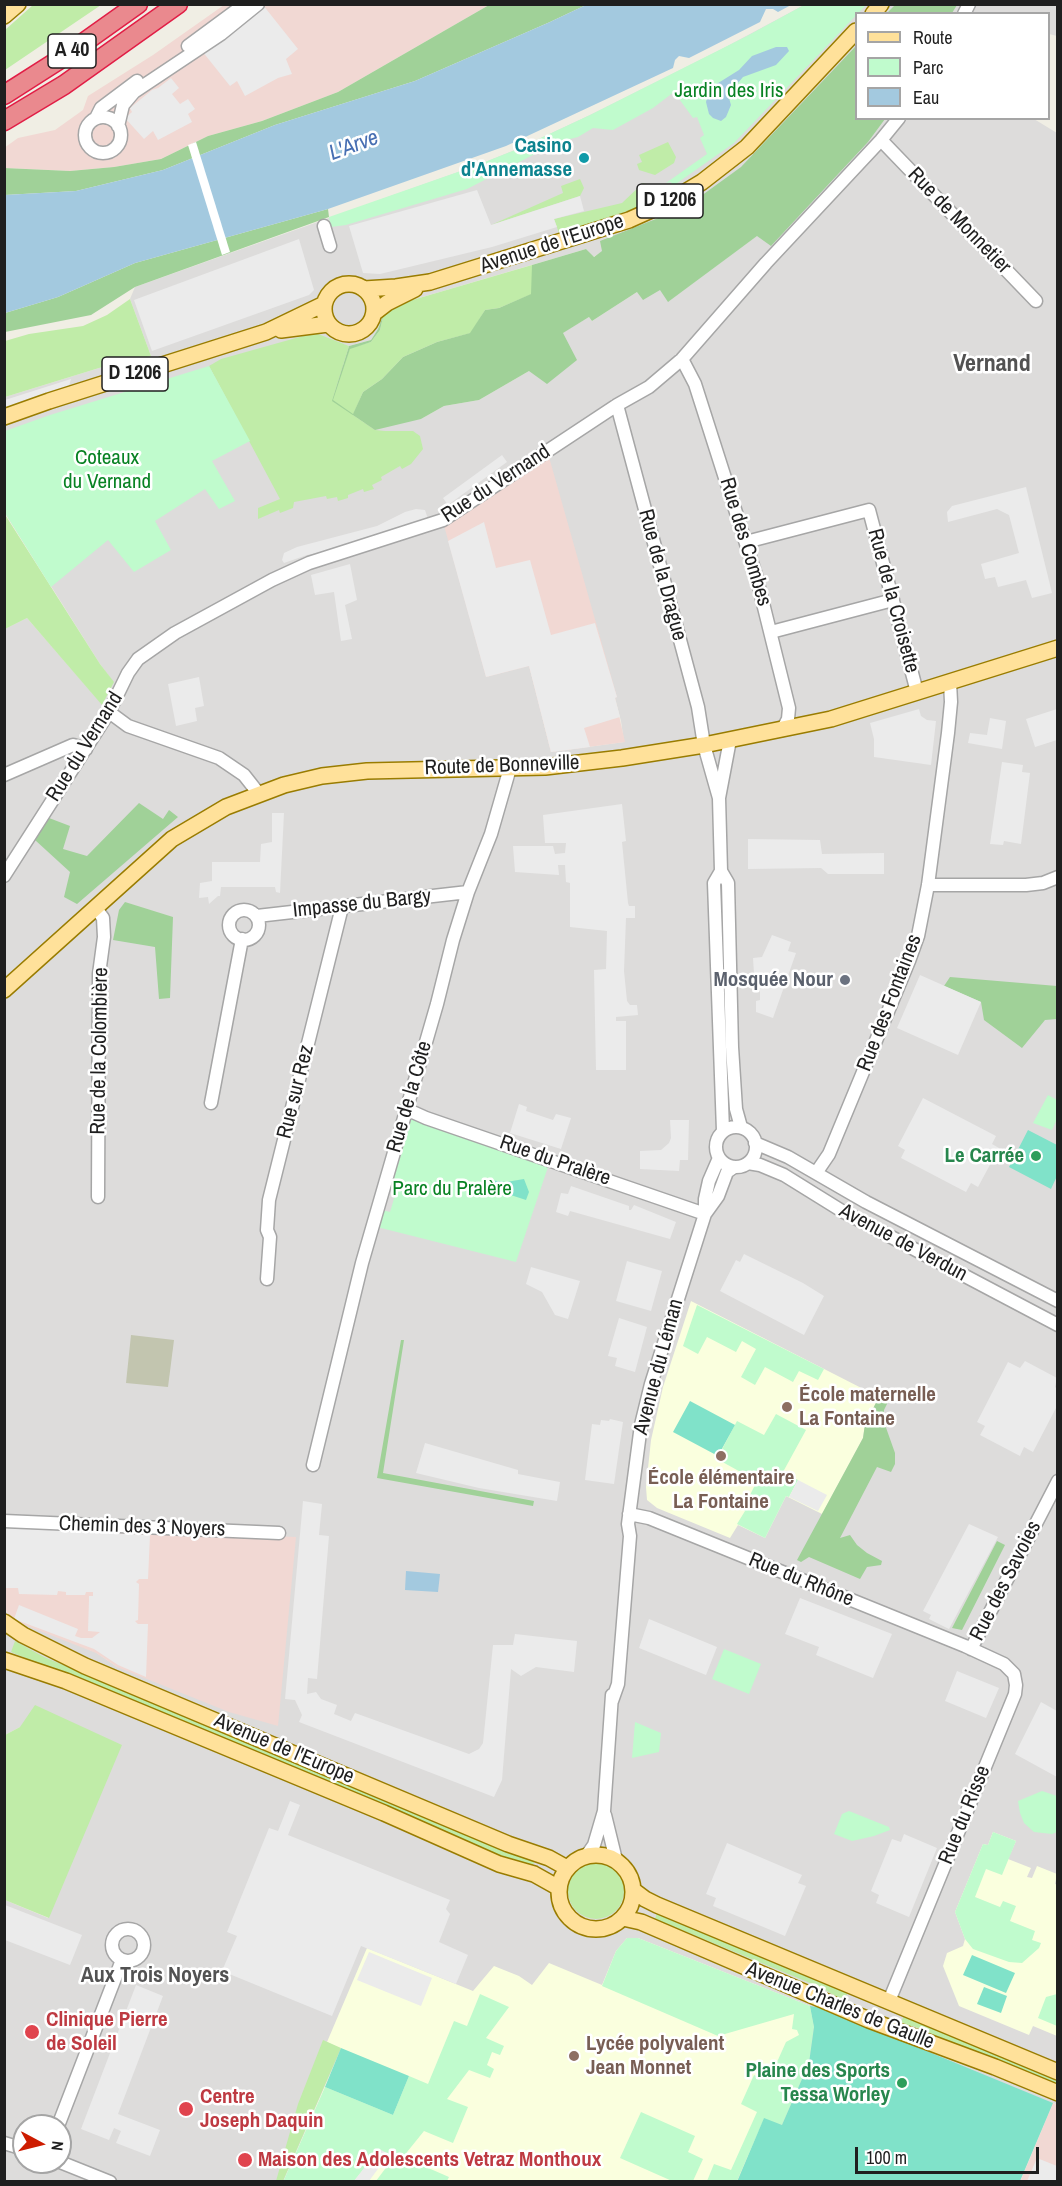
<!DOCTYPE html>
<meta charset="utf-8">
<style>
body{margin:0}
#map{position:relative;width:1062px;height:2186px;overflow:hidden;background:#f0eee4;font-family:"Archivo Narrow",sans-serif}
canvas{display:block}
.frame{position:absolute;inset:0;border:6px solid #1f1f1f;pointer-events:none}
.legend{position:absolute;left:855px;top:12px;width:195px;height:108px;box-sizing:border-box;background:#fff;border:2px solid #a5a5a5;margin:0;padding:8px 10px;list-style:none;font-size:18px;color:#1f1f1f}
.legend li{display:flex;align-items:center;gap:12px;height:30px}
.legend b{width:30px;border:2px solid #a5a5a5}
.north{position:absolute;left:12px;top:2114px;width:60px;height:60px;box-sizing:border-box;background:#fff;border:2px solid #a5a5a5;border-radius:50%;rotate:97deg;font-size:16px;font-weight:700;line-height:24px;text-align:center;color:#1f1f1f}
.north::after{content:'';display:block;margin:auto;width:21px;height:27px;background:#cd1c00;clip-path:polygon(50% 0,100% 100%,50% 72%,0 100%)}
.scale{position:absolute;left:855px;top:2147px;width:184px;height:27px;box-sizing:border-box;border:3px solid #1f1f1f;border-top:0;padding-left:8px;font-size:18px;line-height:21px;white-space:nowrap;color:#1f1f1f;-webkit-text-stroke:4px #fff;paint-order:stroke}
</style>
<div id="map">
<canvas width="1062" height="2186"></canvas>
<div class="frame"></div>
<ul class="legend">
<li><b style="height:8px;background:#ffe19a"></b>Route</li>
<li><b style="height:16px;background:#c0fbcd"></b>Parc</li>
<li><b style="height:16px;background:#a3c9df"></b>Eau</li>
</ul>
<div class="north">N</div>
<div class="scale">100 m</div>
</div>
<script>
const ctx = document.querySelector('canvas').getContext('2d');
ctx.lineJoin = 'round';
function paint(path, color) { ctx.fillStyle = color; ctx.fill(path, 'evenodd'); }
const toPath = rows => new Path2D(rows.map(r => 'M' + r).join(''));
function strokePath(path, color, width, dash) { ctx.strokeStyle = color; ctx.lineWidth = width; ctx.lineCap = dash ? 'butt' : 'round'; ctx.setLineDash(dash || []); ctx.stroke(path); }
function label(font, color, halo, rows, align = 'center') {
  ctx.font = font + ' "Archivo Narrow",sans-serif'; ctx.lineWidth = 5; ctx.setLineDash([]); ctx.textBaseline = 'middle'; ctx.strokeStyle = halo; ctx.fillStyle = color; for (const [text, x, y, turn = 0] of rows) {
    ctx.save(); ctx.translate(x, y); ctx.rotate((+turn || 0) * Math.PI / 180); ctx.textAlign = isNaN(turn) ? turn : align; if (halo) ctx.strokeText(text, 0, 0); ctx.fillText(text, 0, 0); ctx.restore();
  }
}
const residential = toPath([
 [804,5,1057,5,1057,36,1049,34,1048,14,856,14,856,118,1034,119,1057,133,1058,2105,1053,2103,1020,2181,5,2181,5,1900,48,1918,20,1727,5,1735,4,1608,9,1616,97,1653,117,1667,5,1525,5,629,27,618,102,704,113,682,100,664,5,513,5,397,99,368,151,356,130,299,135,287,475,166,515,150,590,115,720,50],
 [825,185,669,301,660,289,637,292,592,321,589,317,562,333,529,371,479,400,444,406,421,419,352,424,340,343,349,346,371,340,378,329,384,313,392,306,586,249,593,257,602,252,602,247],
 [595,623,621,721,624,742,551,752,529,665,486,677],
 [24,2126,60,2126,60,2162,24,2162]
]);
const commercial = toPath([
 [224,5,489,5,338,92,262,121,208,136,161,159,114,167,70,171,5,168,4,148,18,138,55,130,83,110,88,96,153,55],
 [549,457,617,697,615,698,625,742,551,752,529,666,486,677,443,522],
 [4,1525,296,1537,278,1726,229,1712,117,1667,96,1653,15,1621,9,1616,5,1608],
 [1053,2103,1057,2105,1057,2181,1020,2182]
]);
const education = toPath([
 [691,1301,879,1397,865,1424,863,1438,822,1514,786,1496,765,1538,738,1525,730,1538,657,1508,647,1500,646,1487,651,1440,663,1387],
 [993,1832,1016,1841,1008,1859,1031,1868,1027,1877,1032,1878,1037,1866,1057,1874,1055,1884,1058,1885,1057,2036,1033,2026,1029,2035,959,2006,943,1966,947,1953,963,1946,965,1939,955,1912,983,1844,988,1845],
 [627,1938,638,1938,810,2006,814,2027,765,2118,737,2181,283,2182,341,2049,327,2042,367,1948,473,1991,494,1966,519,1976,532,1985,549,1963,602,1985,616,1951]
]);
const construction = toPath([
 [131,1335,174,1340,168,1387,126,1383]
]);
const grass = toPath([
 [33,5,101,5,5,70,5,30],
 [668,142,676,157,674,163,655,175,639,170,637,164,642,162,639,155],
 [580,179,584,188,580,196,491,225,563,193,561,186],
 [643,183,650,185,653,189,653,196,650,202,615,216,559,233,554,219,622,203],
 [532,265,532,294,499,308,485,310,471,333,437,342,403,357,382,379,363,392,353,415,375,430,385,431,413,431,420,436,423,449,411,464,402,469,400,466,381,477,382,480,372,485,374,489,364,492,363,489,348,495,348,498,338,501,337,497,327,499,326,496,294,502,293,508,280,513,279,510,258,519,258,508,280,499,209,366,221,359,303,336,318,334,349,346,332,401,350,348,371,342,380,330,384,313,392,306],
 [130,299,151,356,99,368,5,397,5,341,29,334,83,326,107,315],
 [4,513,100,664,114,682,102,705,27,618,5,629],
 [15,1641,44,1657,508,1851,536,1858,532,1867,474,1848,462,1839,11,1652],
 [35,1705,122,1745,49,1918,5,1900,5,1735,20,1727],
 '568 1891a28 28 0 1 1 56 0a28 28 0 1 1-56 0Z',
 [657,1913,851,1990,842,2000,822,1988,655,1919],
 [905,2012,1057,2079,1057,2086,913,2026,907,2028,900,2025],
 [323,2040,341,2048,283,2181,276,2181,298,2104]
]);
const forest = toPath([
 [489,5,586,5,550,22,415,81,275,125,163,170,76,191,5,195,4,168,70,171,114,167,161,159,208,136,262,121,338,92],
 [895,5,895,4,957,5,952,13,887,13],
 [856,46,856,118,885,119,868,142,771,246,757,236,668,302,660,290,643,300,637,292,592,321,589,317,563,333,577,360,547,384,529,371,479,400,444,406,421,419,375,430,332,401,349,346,371,340,378,329,384,313,380,330,371,342,350,349,333,400,353,414,363,392,382,379,403,357,437,342,470,333,485,310,499,308,531,294,532,265,586,249,594,257,602,251,600,241,666,215,701,196,741,167],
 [328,209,329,217,135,287,91,315,5,332,5,313,58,297,135,263],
 [139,803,163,819,169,810,178,817,77,904,64,897,70,872,35,840,49,818,70,826,63,849,87,856],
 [125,902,173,917,170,998,159,999,155,947,113,940,119,910],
 [950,977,1057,986,1057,1019,1045,1020,1022,1048,984,1020,981,1002,944,986],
 [401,1340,404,1340,383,1473,534,1501,533,1506,377,1478],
 [879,1397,888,1402,884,1410,884,1422,895,1453,895,1464,891,1472,877,1467,840,1538,850,1535,857,1545,867,1553,882,1561,881,1565,867,1567,860,1579,809,1557,801,1562,797,1560,863,1438,865,1424],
 [997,1541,1005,1545,962,1630,952,1628]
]);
const park = toPath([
 [804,5,866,5,734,143,673,186,671,182,666,183,707,154,700,138,704,135,697,117,693,118,674,92,653,108,613,130,593,128,578,137,558,142,467,189,346,225,331,227,329,217,475,166,515,150,590,115,747,36],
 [209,366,250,441,212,461,235,501,219,509,205,489,155,521,171,550,134,572,108,540,51,587,5,513,5,431,50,415],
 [1048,1095,1057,1100,1057,1119,1052,1130,1033,1123],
 [412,1117,549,1164,516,1262,377,1227,382,1210,390,1212,396,1192,392,1184],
 [697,1305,824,1369,818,1380,799,1371,793,1382,765,1367,755,1385,741,1377,756,1349,742,1341,736,1352,707,1337,698,1354,683,1346],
 [776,1414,806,1430,783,1472,798,1480,789,1497,786,1496,765,1538,737,1524,745,1511,743,1509,757,1481,717,1459,737,1421,764,1435],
 [724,1649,761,1664,749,1694,712,1679],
 [635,1722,661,1733,659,1752,632,1758],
 [1042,1791,1057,1796,1057,1832,1052,1834,1034,1832,1024,1823,1020,1813,1018,1801],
 [849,1811,889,1827,890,1830,874,1836,852,1841,834,1834,842,1814],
 [993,1832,1016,1841,1002,1875,986,1869,975,1897,1000,1907,1003,1901,1016,1906,1010,1921,1035,1931,1032,1940,1041,1943,1039,1948,1022,1963,1009,1962,973,1949,965,1939,955,1912,983,1844,988,1845],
 [627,1938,638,1938,810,2006,814,2027,809,2063,782,2125,764,2119,737,2181,707,2181,714,2164,731,2170,757,2112,741,2104,754,2075,763,2079,767,2069,773,2071,786,2042,799,2035,797,2030,792,2029,794,2014,718,2036,602,1986,616,1951],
 [480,1994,509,2007,486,2038,504,2046,500,2055,492,2052,487,2065,494,2069,490,2078,469,2070,447,2099,468,2107,453,2143,424,2131,403,2157,449,2177,447,2181,376,2181,394,2157,379,2150,354,2181,283,2182,325,2087,393,2115,409,2076,428,2084,454,2021,467,2026],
 [1057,1994,1058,1994,1057,2026,1038,2018,1046,1997],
 [641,2112,695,2136,688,2152,703,2159,693,2181,672,2181,620,2158]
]);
const pitch = toPath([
 [1028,1130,1057,1145,1057,1176,1051,1189,1009,1167],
 [524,1179,529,1192,526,1200,486,1187,489,1180,506,1182],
 [690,1401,735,1425,718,1456,673,1432],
 [972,1955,1015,1973,1006,1993,963,1975],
 [984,1987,1007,1996,1001,2013,977,2004],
 [810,2006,822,2008,1053,2103,1020,2181,737,2182,764,2118,782,2125,809,2063,814,2027],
 [341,2048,409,2076,393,2115,325,2087]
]);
const parking = toPath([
 [263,5,298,49,286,59,292,74,278,78,245,96,237,81,230,86,202,51],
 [171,78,179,88,172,94,180,104,188,99,195,109,188,114,192,122,158,140,153,131,144,139,125,118,132,112,130,108,152,90,158,88],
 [477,190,491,225,580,196,584,211,554,219,557,227,492,247,380,274,363,273,349,226],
 [299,239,314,290,309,295,152,351,134,300],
 [71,379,69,386,5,408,5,400],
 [502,455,507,462,448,505,443,498],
 [1026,487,1052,593,1032,598,1026,580,998,587,995,577,985,579,981,564,1019,553,1009,515,997,509,948,522,947,512,952,506],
 [416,509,425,510,428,519,342,548,307,555,284,563,282,560,284,553,297,547,377,526,405,512],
 [484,522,496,568,530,560,551,635,595,623,617,697,615,698,620,717,584,728,590,747,551,752,529,666,486,677,448,541],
 [350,564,357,600,345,605,352,639,341,641,334,592,315,595,311,575],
 [199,677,204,706,195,708,197,721,176,726,168,684],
 [919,709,921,716,927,720,936,721,931,765,874,757,874,739,870,723],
 [1057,709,1057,740,1035,747,1026,719],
 [990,718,1006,721,1002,749,968,743,970,733,987,735],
 [1002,762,1023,765,1022,772,1030,773,1021,844,1004,841,1003,845,990,844],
 [622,804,626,841,622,842,628,903,629,906,635,906,635,918,626,918,624,971,627,1001,630,1005,637,1005,638,1015,616,1017,616,1021,626,1021,626,1070,596,1070,594,970,606,969,607,931,570,927,570,883,566,882,565,865,558,865,559,875,515,872,513,846,553,846,555,854,565,853,566,843,545,843,543,815],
 [272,813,284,813,280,893,276,892,275,887,221,887,220,896,218,896,209,904,208,897,199,898,200,883,212,881,212,862,260,862,261,844,272,842],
 [748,839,820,840,822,854,884,853,884,874,828,874,821,868,748,869],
 [772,935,791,942,788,951,796,953,773,1018,756,1012,756,1001,760,1000,760,990,755,989,753,958,762,957],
 [920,975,981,1002,958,1055,897,1028],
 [923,1098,996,1136,992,1144,999,1148,978,1187,971,1183,966,1192,901,1158,905,1150,898,1146],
 [519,1104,527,1107,526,1111,553,1120,556,1114,571,1118,561,1149,510,1133],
 [670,1120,689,1120,688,1160,680,1160,679,1171,640,1169,640,1151,661,1150,669,1143,671,1138],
 [571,1186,629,1206,629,1210,631,1210,634,1205,676,1222,670,1239,570,1211,568,1216,556,1212,561,1193,568,1194],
 [744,1254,803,1283,824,1296,804,1335,720,1291,736,1260,740,1262],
 [627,1261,662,1271,651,1311,616,1301],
 [531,1267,580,1281,568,1319,555,1315,542,1292,526,1284],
 [619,1318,647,1327,635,1372,615,1366,617,1358,608,1356],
 [1025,1361,1057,1378,1055,1387,1057,1389,1057,1406,1033,1452,1024,1447,1020,1456,980,1435,985,1426,977,1422,1008,1362,1020,1368],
 [610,1419,623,1422,614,1484,585,1480,592,1424,600,1425,601,1420,609,1421],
 [425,1443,518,1470,518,1474,560,1482,557,1501,479,1488,416,1473],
 [798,1480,827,1495,818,1511,789,1497],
 [303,1501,322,1504,319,1535,329,1536,317,1679,308,1678,307,1694,316,1692,321,1699,337,1705,334,1714,351,1721,355,1713,469,1754,479,1749,483,1743,493,1645,513,1645,515,1634,577,1641,574,1672,536,1667,521,1676,511,1669,502,1780,494,1797,299,1722,302,1715,295,1700,285,1699],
 [969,1524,998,1537,949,1629,929,1619,931,1615,923,1611],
 [5,1527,150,1535,148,1579,139,1579,136,1582,139,1584,138,1620,135,1621,138,1624,148,1624,146,1677,118,1665,94,1649,14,1619,19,1605,78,1629,75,1636,81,1638,92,1638,100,1632,88,1631,89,1600,89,1596,93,1596,93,1592,86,1592,85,1595,66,1595,66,1592,58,1591,57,1595,19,1594,18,1588,5,1588],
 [800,1598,892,1634,873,1678,816,1655,819,1647,785,1634],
 [649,1619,717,1647,706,1675,639,1648],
 [957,1671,999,1688,986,1718,945,1701],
 [1041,1702,1057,1711,1057,1777,1015,1754],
 [290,1801,300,1805,288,1835,450,1900,446,1909,450,1914,439,1942,468,1955,456,1984,361,1946,332,2016,222,1971,237,1936,227,1932,269,1828,278,1831],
 [904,1834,937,1848,909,1917,876,1903,879,1895,871,1891,892,1839,901,1842],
 [727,1843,802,1875,798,1883,806,1886,785,1936,713,1906,716,1898,706,1894],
 [5,1905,82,1935,70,1965,5,1940],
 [369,1952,432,1978,421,2006,357,1980],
 [136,1985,163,1996,118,2114,160,2130,150,2156,116,2143,121,2131,114,2128,109,2140,81,2129],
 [379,2149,389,2154,369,2181,354,2181],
 [1037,2158,1057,2166,1057,2181,1027,2181]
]);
const water = toPath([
 [586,5,791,5,778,12,773,9,766,9,760,22,689,58,679,56,675,60,673,68,506,146,328,209,135,263,58,297,5,313,5,195,76,191,163,170,275,125,415,81,550,22],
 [776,47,787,47,789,51,776,65,743,77,731,91,729,98,731,105,726,117,721,121,713,118,709,114,706,102,708,94,715,85,739,70,752,56],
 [406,1571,440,1574,438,1592,405,1590]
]);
const pier = toPath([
 [196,142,230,252,222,255,188,145]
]);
const minor = toPath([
 [964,14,969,4],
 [188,46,245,4],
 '85 135a18 18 0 1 1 36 0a18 18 0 1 1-36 0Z',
 [96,118,101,108,137,81],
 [118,126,123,105,134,92,221,34,258,4],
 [881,140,1036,301],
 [324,226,330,246],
 [682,359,695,384,756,575,789,708,788,719,782,730],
 [617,405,698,707,704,745,719,798],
 [746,542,869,510,917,692],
 [771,632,893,600],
 [109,712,128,726,219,758,244,775,259,794],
 [730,740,719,798,721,871,728,883,732,1047,736,1109,741,1127],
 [4,775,73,745,86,749],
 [721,871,714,883,723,1131],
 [4,876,109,712,128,673,138,659,175,633,272,580,309,563,443,520,617,405,649,387,682,359,766,263,881,140,899,118],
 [928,885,1026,885,1043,883,1058,877],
 [95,907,103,918,104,937,99,974,98,1197],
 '229 925a15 15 0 1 1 30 0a15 15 0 1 1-30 0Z',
 [257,916,468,892],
 [211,1103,242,939],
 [406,1109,426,1118,705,1214],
 '716 1147a20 20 0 1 1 40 0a20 20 0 1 1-40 0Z',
 [755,1143,788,1157,866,1202,1058,1301],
 [748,1163,760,1165,784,1175,842,1211,1058,1325],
 [816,1173,829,1154,909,961,918,936,928,885,948,733,951,702,950,682],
 [705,1214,718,1196,727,1172,734,1167],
 [267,1279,270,1237,267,1230,269,1200,342,907],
 [313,1465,362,1263,437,1004,453,940,468,892,491,834,510,768],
 [629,1514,649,1518,965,1646,1004,1664,1014,1674,1016,1685,1015,1694,889,2001],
 [4,1521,279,1533],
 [971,1649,1058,1481],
 [612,1701,618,1684,630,1536,628,1524,641,1425,651,1384,705,1214,705,1199,709,1181,719,1158],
 [605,1815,616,1860],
 [587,1855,594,1845,604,1811,612,1695],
 '112 1945a16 16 0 1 1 32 0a16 16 0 1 1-32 0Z',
 [58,2126,122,1960],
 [4,2143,24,2149],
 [60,2162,110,2182]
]);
const major = toPath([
 [873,14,881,4],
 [4,16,18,4],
 '324 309a25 25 0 1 1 50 0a25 25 0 1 1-50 0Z',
 [364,289,396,287,430,282,629,220,667,203,702,182,747,147,856,31],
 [374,313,387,303,415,289],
 [281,330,328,324],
 [4,417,49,401,266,332,324,304],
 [4,990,172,839,226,807,284,785,322,776,367,771,545,767,622,758,704,745,831,719,1058,648],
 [4,1622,23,1635,85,1666,508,1844,549,1858,567,1868],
 [4,1660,66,1681,384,1813,499,1864,534,1874,559,1888],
 '559 1892a37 37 0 1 1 74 0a37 37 0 1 1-74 0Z',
 [633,1890,645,1899,657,1905,1058,2072],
 [623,1918,641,1922,869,2020,995,2067,1058,2093]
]);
const highway = toPath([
 [4,95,62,58,138,4],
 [4,121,64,85,178,4]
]);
const markers = [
 [584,158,6,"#0f9aa8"],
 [845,980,6,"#6b7280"],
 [1036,1156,6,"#2e9e5b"],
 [787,1407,6,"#8d6e63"],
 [721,1456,6,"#8d6e63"],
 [32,2032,8,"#e0444e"],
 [574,2056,6,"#8d6e63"],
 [902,2083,6,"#2e9e5b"],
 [186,2109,8,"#e0444e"],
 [245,2160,8,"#e0444e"]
];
const shields = [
 [72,51,48],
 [670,201,66],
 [135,374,66]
];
const shieldNames = [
 ["A 40",72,51],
 ["D 1206",670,201],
 ["D 1206",135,374]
];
const parkNames = [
 ["Jardin des Iris",729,91],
 ["Coteaux",107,458],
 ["du Vernand",107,482],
 ["Parc du Pralère",452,1189]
];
const cultureNames = [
 ["Casino",572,146],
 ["d'Annemasse",572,170]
];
const streetNames = [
 ["Rue de Monnetier",959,221,46],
 ["Avenue de l'Europe",552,244,-18],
 ["Rue du Vernand",496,484,-33],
 ["Rue des Combes",745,542,73],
 ["Rue de la Drague",662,575,75],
 ["Rue de la Croisette",893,601,75],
 ["Rue du Vernand",85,747,-58],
 ["Route de Bonneville",502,766,-2],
 ["Impasse du Bargy",362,904,-6],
 ["Rue des Fontaines",890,1003,-69],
 ["Rue de la Colombière",100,1051,-89],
 ["Rue sur Rez",296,1092,-76],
 ["Rue de la Côte",410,1097,-74],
 ["Rue du Pralère",555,1161,19],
 ["Avenue de Verdun",903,1243,28],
 ["Avenue du Léman",659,1367,-75],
 ["Chemin des 3 Noyers",142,1527,2],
 ["Rue du Rhône",801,1580,22],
 ["Rue des Savoies",1006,1581,-63],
 ["Avenue de l'Europe",284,1749,23],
 ["Rue du Risse",965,1815,-68],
 ["Avenue Charles de Gaulle",840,2006,22]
];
const worshipNames = [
 ["Mosquée Nour",833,980]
];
const leisureNames = [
 ["Le Carrée",1024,1156],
 ["Plaine des Sports",890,2071],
 ["Tessa Worley",890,2095]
];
const educationNames = [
 ["École maternelle",799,1395],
 ["La Fontaine",799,1419],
 ["École élémentaire",721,1478,"center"],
 ["La Fontaine",721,1502,"center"],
 ["Lycée polyvalent",586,2044],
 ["Jean Monnet",586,2068]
];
const healthNames = [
 ["Clinique Pierre",46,2020],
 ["de Soleil",46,2044],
 ["Centre",200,2097],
 ["Joseph Daquin",200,2121],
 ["Maison des Adolescents Vetraz Monthoux",258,2160]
];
const waterNames = [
 ["L'Arve",354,146,-20]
];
const neighbourhoodNames = [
 ["Aux Trois Noyers",155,1976]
];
const quarterNames = [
 ["Vernand",992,365]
];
paint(residential, '#dddcdb');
paint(commercial, '#f1d8d3');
paint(education, '#faffde');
paint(construction, '#c2c5af');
paint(grass, '#c0eca8');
paint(forest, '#a0d198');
paint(park, '#c0fbcd');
paint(pitch, '#80e2c9');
paint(parking, '#ebebeb');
paint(water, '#a3c9df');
paint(pier, '#fff');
strokePath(minor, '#a6a6a6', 15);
strokePath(major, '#997c00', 18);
strokePath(highway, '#e11e46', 21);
strokePath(minor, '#fff', 12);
strokePath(major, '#ffe19a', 15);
strokePath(highway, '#ea898e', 18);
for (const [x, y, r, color] of markers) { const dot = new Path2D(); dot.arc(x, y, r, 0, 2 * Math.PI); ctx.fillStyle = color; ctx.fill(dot); strokePath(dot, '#fff', 2); }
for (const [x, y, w] of shields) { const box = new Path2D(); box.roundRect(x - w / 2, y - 17, w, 34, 4.5); ctx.fillStyle = '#fff'; ctx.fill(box); strokePath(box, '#1f1f1f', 1.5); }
label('bold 20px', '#1f1f1f', null, shieldNames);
label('21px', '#088223', '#fff', parkNames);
label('bold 21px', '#0d838f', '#fff', cultureNames, 'right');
label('21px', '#1f1f1f', '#fff', streetNames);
label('bold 21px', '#5b616d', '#fff', worshipNames, 'right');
label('bold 21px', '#27864d', '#fff', leisureNames, 'right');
label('bold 21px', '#785e54', '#fff', educationNames, 'left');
label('bold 21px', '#be3a42', '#fff', healthNames, 'left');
label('italic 22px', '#476eb2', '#fff', waterNames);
label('bold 22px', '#525252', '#fff', neighbourhoodNames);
label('bold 24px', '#525252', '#fff', quarterNames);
</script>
